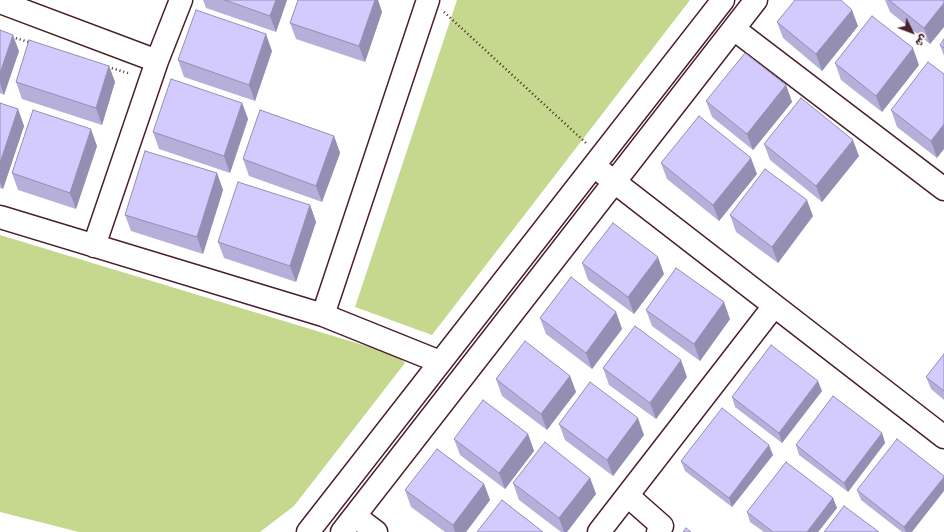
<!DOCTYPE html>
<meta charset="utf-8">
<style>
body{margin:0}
#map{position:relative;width:944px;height:532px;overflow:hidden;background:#fff;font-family:"Shantell Sans","Playpen Sans Arabic",sans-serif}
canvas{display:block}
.north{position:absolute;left:892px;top:12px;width:40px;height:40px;-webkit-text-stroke:3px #fff;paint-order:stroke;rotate:132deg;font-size:11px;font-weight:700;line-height:16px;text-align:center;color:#4a1f2b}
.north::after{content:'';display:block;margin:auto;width:14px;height:18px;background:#4a1f2b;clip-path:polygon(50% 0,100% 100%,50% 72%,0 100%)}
</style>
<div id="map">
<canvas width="944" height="532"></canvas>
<div class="north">ش</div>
</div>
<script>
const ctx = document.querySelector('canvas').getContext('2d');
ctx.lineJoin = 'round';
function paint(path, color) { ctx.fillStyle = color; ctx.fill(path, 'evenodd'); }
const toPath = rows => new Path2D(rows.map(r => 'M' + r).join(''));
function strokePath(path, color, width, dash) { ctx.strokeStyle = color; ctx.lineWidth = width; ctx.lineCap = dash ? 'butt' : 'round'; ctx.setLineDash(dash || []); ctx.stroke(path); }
const green = toPath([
 [457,0,690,0,432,335,355,307],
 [0,235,396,355,405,363,294,506,260,532,79,532,0,512]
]);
const path = toPath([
 [444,12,586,143],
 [12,37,32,43],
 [108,67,128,73]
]);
const minor = toPath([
 [0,2,157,61],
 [734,29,944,189],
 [603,173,944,437],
 [0,217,323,315,440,362],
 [94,246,157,61,181,0],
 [323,315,428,0],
 [628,496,662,526,658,532],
 [355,516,376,532],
 [308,532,723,0],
 [342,532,756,0],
 [599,532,774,306]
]);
const wall = toPath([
 [203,0,287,0,276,32,206,8],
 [298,0,378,0,382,12,365,62,296,39,290,23],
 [885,0,944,0,944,27,930,44,890,12],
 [777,22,858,26,822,71,783,38],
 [0,30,19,51,4,95,0,93],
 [944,39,944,56,940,45],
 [272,51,255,101,184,77,178,60],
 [835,63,919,65,882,112,841,80],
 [109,66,115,82,102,125,22,99,16,82],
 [944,74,937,158,897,127,891,110],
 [786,85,792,102,753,150,712,117,706,101],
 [0,103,18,109,24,126,3,189,0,188],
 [242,103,248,119,230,173,159,149,153,132],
 [334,136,340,153,322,202,249,176,243,159],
 [764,144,859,156,822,202,770,160],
 [97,146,76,209,18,190,12,173],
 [661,163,757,174,719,221,667,179],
 [217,173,223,190,203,254,131,231,125,215],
 [310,205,316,222,296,282,224,258,218,242],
 [730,215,813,216,778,263,736,232],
 [582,263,664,274,634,314,588,280],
 [646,310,730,319,700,361,652,326],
 [616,312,622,329,592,369,546,334,540,318],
 [944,354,944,400,931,389,926,377],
 [603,368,687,377,656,419,609,385],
 [570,376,576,392,547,430,502,396,496,379],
 [822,391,782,443,735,407,732,397],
 [559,424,644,435,613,476,565,440],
 [882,433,885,443,848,492,799,455,796,445],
 [528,434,534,451,505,489,460,455,454,439],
 [773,455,732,507,685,471,681,461],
 [590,478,596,494,567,532,561,532,519,500,513,483],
 [484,484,490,500,466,532,445,532,411,507,405,490],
 [857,490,912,532,902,532,861,500],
 [833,498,837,508,818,532,764,532,750,522,747,512]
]);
const shadedWall = toPath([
 [276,0,287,0,276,32,270,16],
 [375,0,378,0,382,12,365,62,359,46],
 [944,3,944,27,930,44,924,28],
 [852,10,858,26,822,71,816,54],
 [266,34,272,51,255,101,249,85],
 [13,35,19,51,4,95,0,83,0,73],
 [913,48,919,65,882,112,876,96],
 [109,66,115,82,102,125,96,108],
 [786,85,792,102,753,150,747,134],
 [242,103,248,119,230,173,224,156],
 [18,109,24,126,3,189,0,182,0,163],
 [944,124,944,149,937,158,931,141],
 [91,129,97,146,76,209,70,193],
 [334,136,340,153,322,202,316,186],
 [853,140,859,156,822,202,816,186],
 [751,158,757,174,719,221,713,205],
 [217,173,223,190,203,254,197,237],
 [807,200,813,216,778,263,772,247],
 [310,205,316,222,296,282,290,266],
 [658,257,664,274,634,314,628,297],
 [724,302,730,319,700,361,694,344],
 [616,312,622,329,592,369,586,353],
 [681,360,687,377,656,419,650,403],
 [570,376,576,392,547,430,541,414],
 [818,381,822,391,782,443,779,433],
 [638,418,644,435,613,476,607,460],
 [882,433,885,443,848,492,844,483],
 [528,434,534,451,505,489,499,473],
 [769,445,773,455,732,507,729,498],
 [944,477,944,491,912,532,906,532,904,527],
 [590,478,596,494,567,532,564,532,559,518],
 [484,484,490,500,466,532,455,532,453,525],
 [833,498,837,508,818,532,807,532]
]);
const building = toPath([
 [225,0,276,0,270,16,225,0],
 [298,0,375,0,359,46,290,23,298,0],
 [795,0,841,0,852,10,816,54,777,22,795,0],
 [889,0,944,0,944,3,924,28,889,0],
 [196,10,266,34,249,85,178,60,196,10],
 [872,16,913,48,876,96,835,63,872,16],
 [0,30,13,35,0,73,0,30],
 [944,39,944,48,940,45,944,39],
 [29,40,109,66,96,108,16,82,29,40],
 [745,53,786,85,747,134,706,101,745,53],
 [928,62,944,74,944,124,931,141,891,110,928,62],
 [171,79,242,103,224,156,153,132,171,79],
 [801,98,853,140,816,186,764,144,801,98],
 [0,103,18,109,0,163,0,103],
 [33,110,91,129,70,193,12,173,33,110],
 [260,110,334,136,316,186,243,159,260,110],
 [699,116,751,158,713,205,661,163,699,116],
 [145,151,217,173,197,237,125,215,145,151],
 [765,169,807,200,772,247,730,215,765,169],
 [238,182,310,205,290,266,218,242,238,182],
 [613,223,658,257,628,297,582,263,613,223],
 [676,268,724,302,694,344,646,310,676,268],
 [571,277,616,312,586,353,540,318,571,277],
 [635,326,681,360,650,403,603,368,635,326],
 [525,341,570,376,541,414,496,379,525,341],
 [771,345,818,381,779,433,732,397,771,345],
 [944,354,944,391,926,377,944,354],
 [590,382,638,418,607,460,559,424,590,382],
 [833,396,882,433,844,483,796,445,833,396],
 [483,400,528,434,499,473,454,439,483,400],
 [722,408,769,445,729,498,681,461,722,408],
 [897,439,944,476,944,477,904,527,857,490,897,439],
 [545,442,590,478,559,518,513,483,545,442],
 [437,449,484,484,453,525,405,490,437,449],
 [786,462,833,498,807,532,773,532,747,512,786,462],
 [502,500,543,532,477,532,502,500],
 [844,506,879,532,824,532,844,506],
 [686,528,691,532,683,532,686,528]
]);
paint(green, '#c5d88d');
strokePath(minor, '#4a1f2b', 25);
strokePath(path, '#4a1f2b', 2.5, [1, 3]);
strokePath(minor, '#fff', 22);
paint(wall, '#b5afda');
paint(shadedWall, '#948eb2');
paint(building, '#d3cbfe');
strokePath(building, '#948eb2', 1);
</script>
